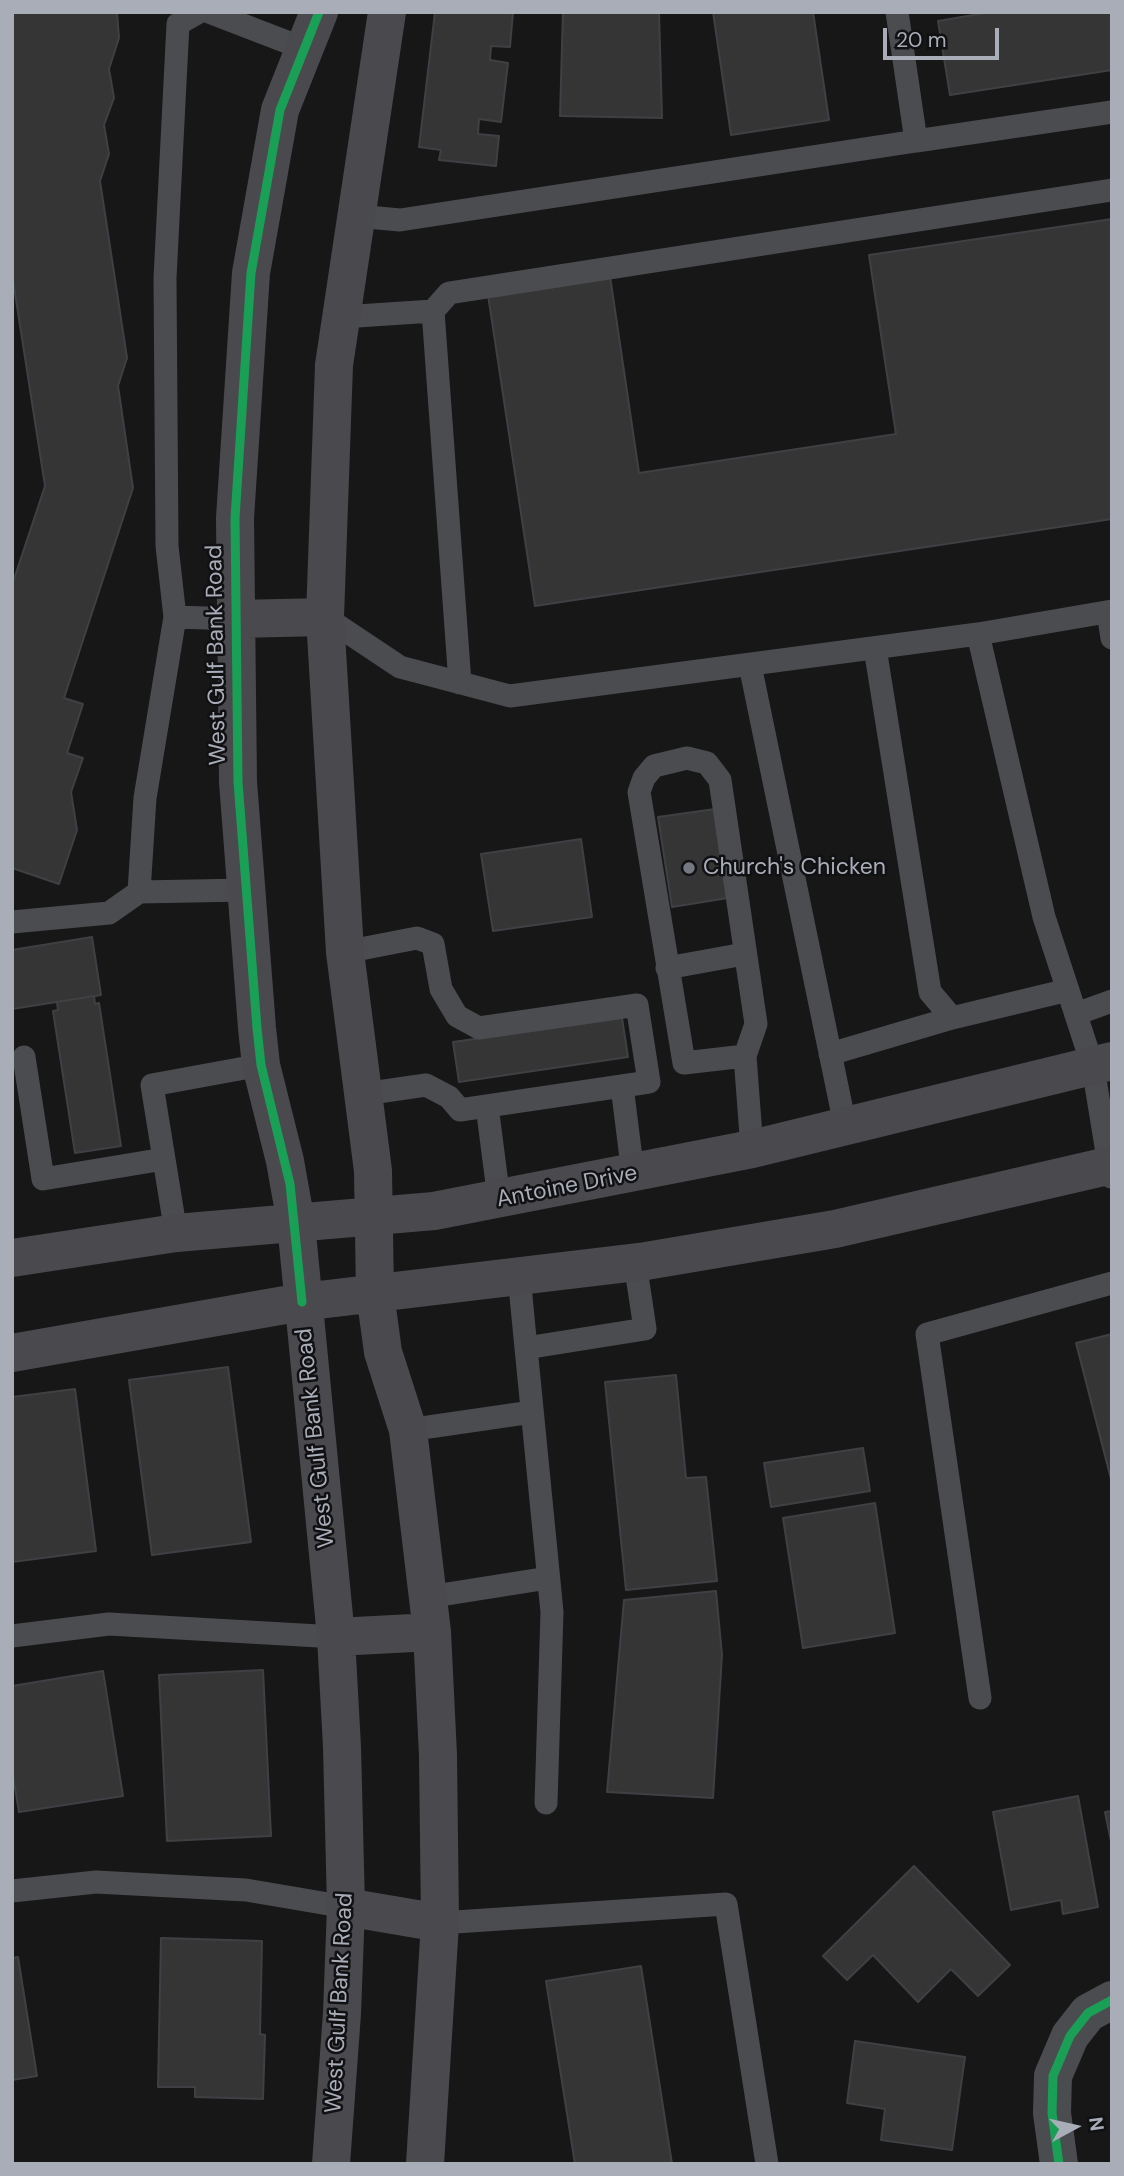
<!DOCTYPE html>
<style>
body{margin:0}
#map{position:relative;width:1124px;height:2176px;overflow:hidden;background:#171717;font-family:"DM Sans",sans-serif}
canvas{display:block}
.frame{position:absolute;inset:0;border:14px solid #a8adb8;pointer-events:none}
.north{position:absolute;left:1040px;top:2092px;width:70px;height:70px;-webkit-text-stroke:5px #111113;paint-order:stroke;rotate:82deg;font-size:19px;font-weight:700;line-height:28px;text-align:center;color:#a8adb8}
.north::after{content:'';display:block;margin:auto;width:24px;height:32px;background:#a8adb8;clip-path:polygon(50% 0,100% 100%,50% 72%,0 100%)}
.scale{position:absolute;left:883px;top:28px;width:116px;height:32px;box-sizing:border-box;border:4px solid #a8adb8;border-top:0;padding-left:9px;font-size:21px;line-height:24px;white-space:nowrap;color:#a8adb8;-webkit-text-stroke:5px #111113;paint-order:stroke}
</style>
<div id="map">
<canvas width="1124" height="2176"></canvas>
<div class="frame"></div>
<div class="north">N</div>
<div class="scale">20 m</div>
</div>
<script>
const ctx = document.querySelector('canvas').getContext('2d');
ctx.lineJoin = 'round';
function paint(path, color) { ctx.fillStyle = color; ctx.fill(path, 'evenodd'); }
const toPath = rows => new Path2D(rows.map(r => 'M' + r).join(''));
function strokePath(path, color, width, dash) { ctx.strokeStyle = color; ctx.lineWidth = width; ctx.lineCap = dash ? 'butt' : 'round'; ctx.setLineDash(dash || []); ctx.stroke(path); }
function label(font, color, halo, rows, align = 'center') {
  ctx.font = font + ' "DM Sans",sans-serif'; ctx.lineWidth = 5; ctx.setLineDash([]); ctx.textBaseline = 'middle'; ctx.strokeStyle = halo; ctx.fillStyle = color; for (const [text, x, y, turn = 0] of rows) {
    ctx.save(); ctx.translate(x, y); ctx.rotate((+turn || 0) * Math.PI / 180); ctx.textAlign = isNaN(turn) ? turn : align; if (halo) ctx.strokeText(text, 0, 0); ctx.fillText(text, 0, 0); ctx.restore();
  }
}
const building = toPath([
 [12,12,117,12,119,38,109,69,114,98,104,125,109,154,100,181,127,358,118,386,133,488,64,698,83,704,67,753,83,758,71,792,77,830,59,884,12,868,12,585,45,486,12,274,12,12],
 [435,12,513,12,510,47,491,46,490,60,508,63,501,122,479,119,478,134,499,136,496,166,439,160,441,150,419,147,435,12],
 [563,12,659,12,662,118,560,116,563,12],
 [713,12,813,12,829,120,731,135,713,12],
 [991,12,1112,12,1112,70,950,95,938,21,991,12],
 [1112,219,1112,519,535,606,488,295,610,276,639,473,896,434,869,255,1112,219],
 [715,809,728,898,672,907,658,817,715,809],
 [581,839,592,917,493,931,481,854,581,839],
 [92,937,101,995,12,1009,12,950,92,937],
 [94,996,95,1004,99,1003,121,1146,75,1153,53,1011,58,1010,57,1002,94,996],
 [622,1018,628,1057,459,1082,453,1042,622,1018],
 [1112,1334,1112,1483,1076,1343,1112,1334],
 [228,1367,251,1542,152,1555,129,1380,228,1367],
 [676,1375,686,1478,706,1477,717,1581,626,1590,605,1382,676,1375],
 [75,1389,96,1551,12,1562,12,1397,75,1389],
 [863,1448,870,1491,771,1507,764,1463,863,1448],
 [875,1503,895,1633,803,1648,783,1518,875,1503],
 [716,1591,722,1655,713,1798,607,1792,624,1600,716,1591],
 [263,1670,271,1836,167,1841,159,1675,263,1670],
 [103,1671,123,1796,19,1812,12,1770,12,1686,103,1671],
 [1078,1796,1098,1907,1063,1914,1061,1900,1011,1910,993,1812,1078,1796],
 [1112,1811,1112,1846,1105,1812,1112,1811],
 [914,1866,1010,1965,978,1996,951,1969,918,2002,873,1955,847,1980,823,1956,914,1866],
 [161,1938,262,1941,260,2034,265,2035,263,2099,195,2097,195,2087,158,2087,161,1938],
 [18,1957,37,2076,12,2080,12,1958,18,1957],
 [641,1966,672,2164,575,2164,546,1981,641,1966],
 [855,2041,965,2057,952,2150,881,2140,885,2109,847,2103,855,2041]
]);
const lane = toPath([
 [199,12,178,24,165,278,167,546,175,617,236,619],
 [209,12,305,49],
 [916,141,1112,112],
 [356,216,400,220,916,141,897,12],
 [433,311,449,293,1112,190],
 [342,317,433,311,460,683],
 [1108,612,1112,638],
 [325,617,400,667,510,696,978,634,1112,611],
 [978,634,1044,917,1093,1067,1111,1177],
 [875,648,930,992,952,1018,1068,990],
 [750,665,845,1125],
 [139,892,246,890],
 [12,922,109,913,139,892,145,798,175,617],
 [345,952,417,938,433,944,441,989,457,1016,479,1028,637,1005,649,1082,460,1110,449,1097,426,1085,364,1094],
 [667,968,744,954],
 [1076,1014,1112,1001],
 [830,1054,952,1018],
 [745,1056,684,1063,639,792,644,778,654,766,687,758,707,763,720,780,756,1024,745,1056,752,1149],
 [24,1057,43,1179,164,1159],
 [622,1086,633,1174],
 [487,1106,499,1199],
 [176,1233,152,1085,261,1065],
 [519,1276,526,1348],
 [408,1430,532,1412],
 [428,1597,548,1578],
 [12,1636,109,1624,336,1637],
 [980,1698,927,1334,1112,1283],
 [546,1803,552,1612,526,1348,645,1329,635,1262],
 [12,1891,96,1882,246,1890,346,1907],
 [440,1923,726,1904,767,2164]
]);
const street = toPath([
 [1059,2164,1052,2113,1053,2076,1070,2036,1088,2013,1112,2000]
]);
const secondary = toPath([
 [319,12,280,110,251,273,235,518,238,782,257,1028,261,1065,285,1161,296,1223,336,1637,342,1747,346,1907,342,2013,331,2164],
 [387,12,334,365,325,617,345,952,373,1171,375,1293,383,1352,408,1430,432,1632,438,1755,440,1923,425,2164],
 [236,619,325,617],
 [12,1258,176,1233,434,1211,752,1149,1112,1061],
 [12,1353,302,1302,646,1261,835,1229,1112,1165],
 [336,1637,432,1632],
 [346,1907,440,1923]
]);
const cycleway = toPath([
 [302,1302,290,1184,261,1065,257,1028,238,782,235,518,251,273,280,110,319,12],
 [1059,2164,1052,2113,1053,2076,1070,2036,1088,2013,1112,2000]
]);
const markers = [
 [689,868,7,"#757880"]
];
const streetNames = [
 ["West Gulf Bank Road",217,655,-91],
 ["Antoine Drive",567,1187,-11],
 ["West Gulf Bank Road",316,1438,-96],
 ["West Gulf Bank Road",340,2003,-87]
];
const poiNames = [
 ["Church's Chicken",703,868]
];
paint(building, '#353536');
strokePath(building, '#3f4043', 2);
strokePath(lane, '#4b4c50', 23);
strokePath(street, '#4b4c50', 38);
strokePath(secondary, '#4a4a4e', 38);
strokePath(cycleway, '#1a9f57', 9);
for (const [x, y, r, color] of markers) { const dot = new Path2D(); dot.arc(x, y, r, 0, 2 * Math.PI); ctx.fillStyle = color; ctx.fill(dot); strokePath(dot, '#111113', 2.5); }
label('23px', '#a8adb8', '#111113', streetNames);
label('23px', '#a8adb8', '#111113', poiNames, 'left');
</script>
